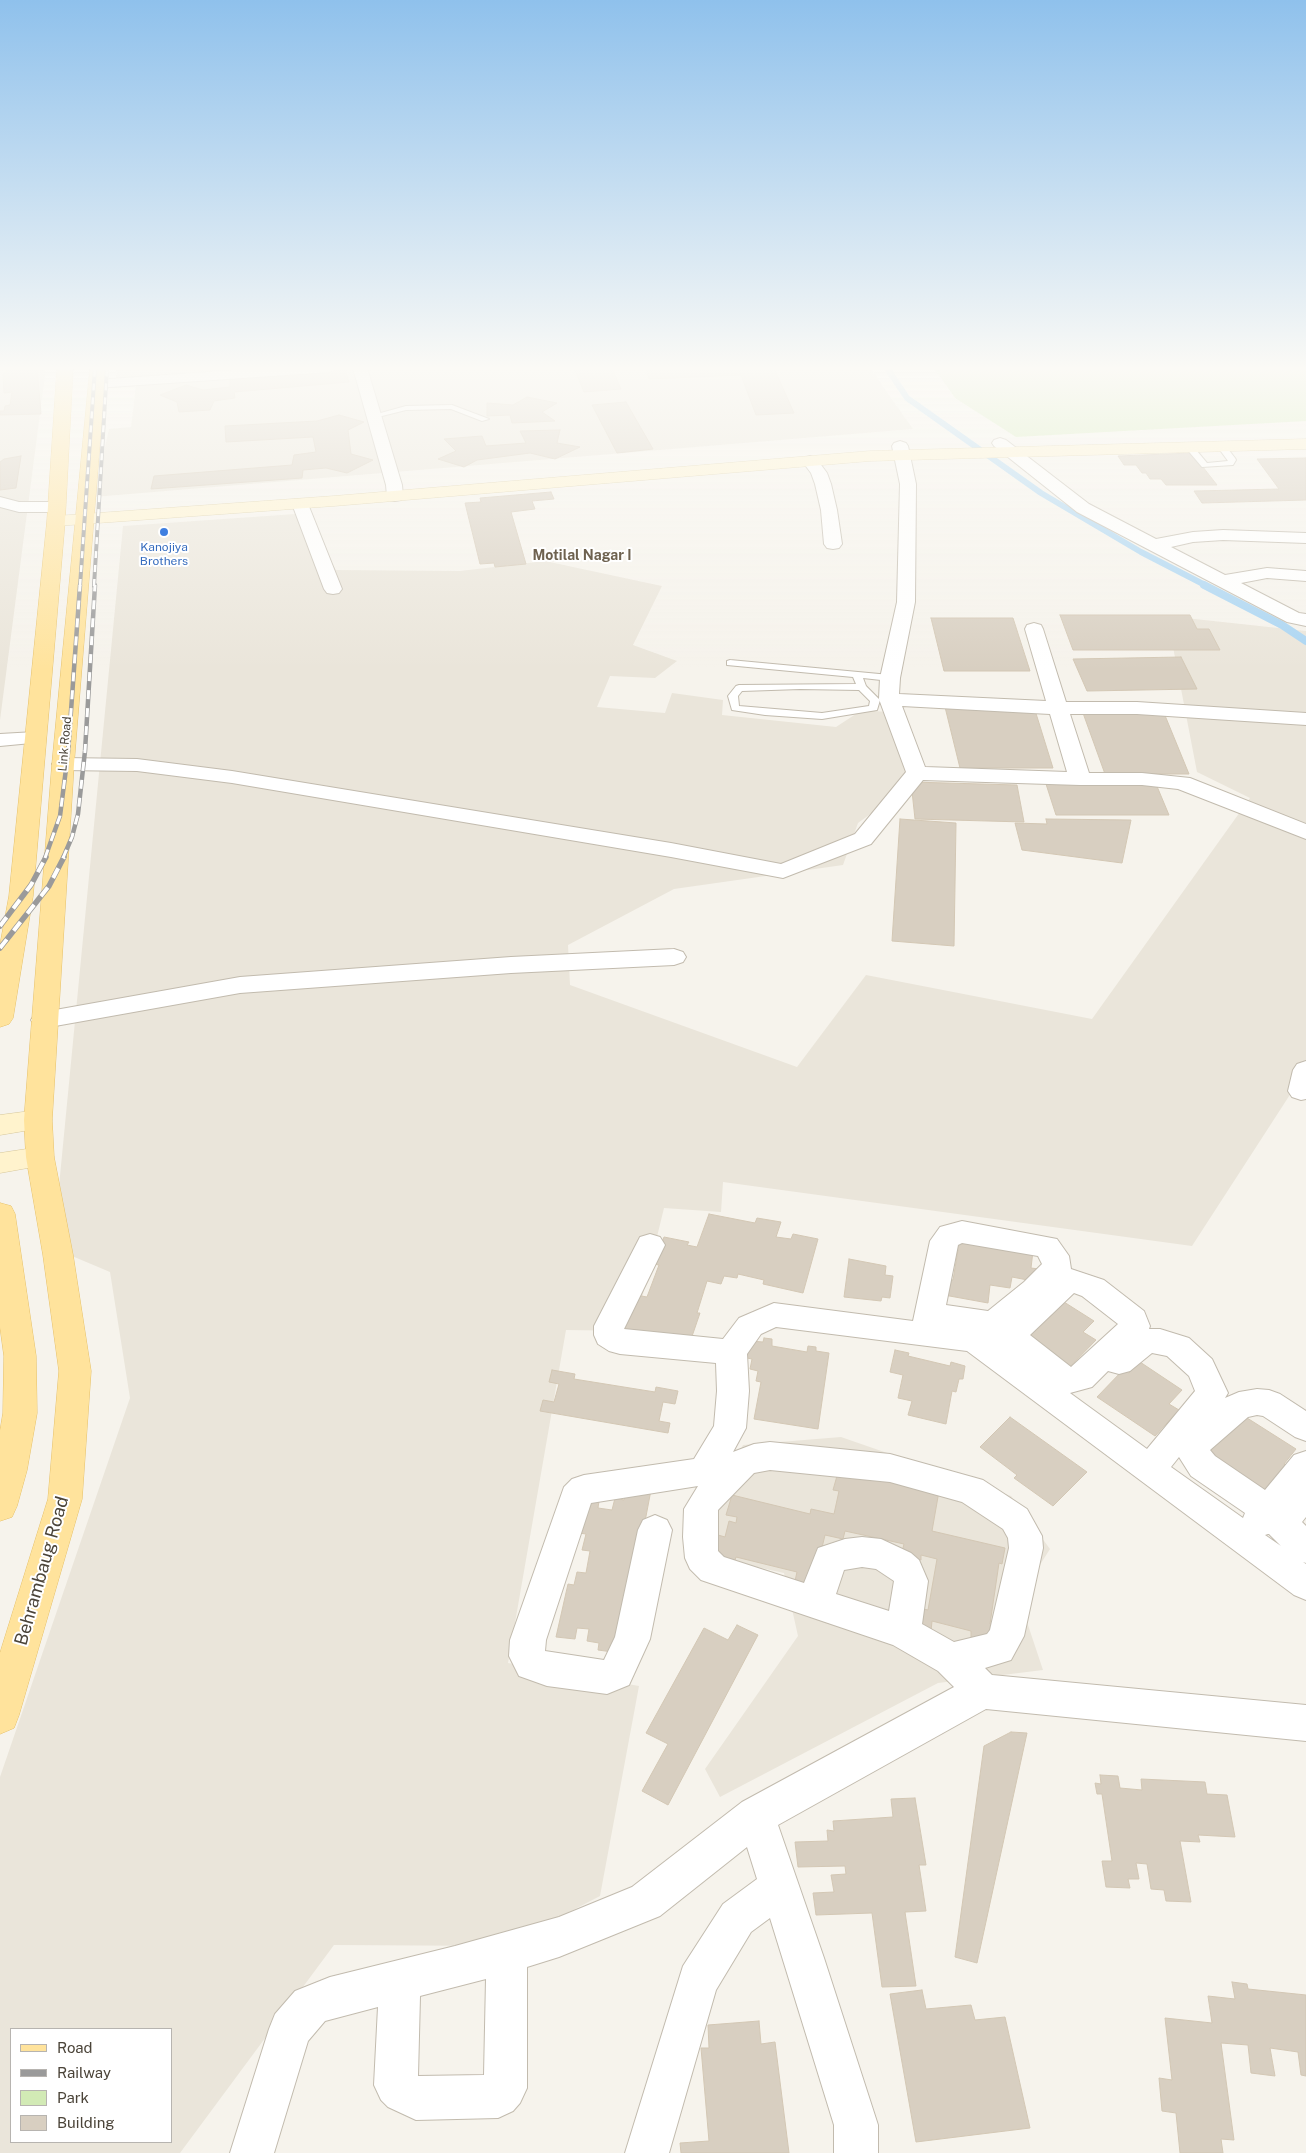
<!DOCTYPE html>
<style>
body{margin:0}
#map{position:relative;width:1306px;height:2153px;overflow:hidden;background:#f6f3ec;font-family:"Public Sans",sans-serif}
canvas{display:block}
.legend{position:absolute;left:10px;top:2028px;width:162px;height:115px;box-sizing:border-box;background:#fff;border:1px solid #b7b4b0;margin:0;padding:6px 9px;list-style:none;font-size:15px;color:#4b4439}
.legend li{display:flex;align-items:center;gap:10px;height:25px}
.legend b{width:25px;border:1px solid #b7b4b0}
</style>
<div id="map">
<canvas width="1306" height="2153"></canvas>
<ul class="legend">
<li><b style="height:6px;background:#ffe39c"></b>Road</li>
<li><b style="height:6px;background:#9a9a9a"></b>Railway</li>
<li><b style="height:14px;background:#d2eab5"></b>Park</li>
<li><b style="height:14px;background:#d8cfc1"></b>Building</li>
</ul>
</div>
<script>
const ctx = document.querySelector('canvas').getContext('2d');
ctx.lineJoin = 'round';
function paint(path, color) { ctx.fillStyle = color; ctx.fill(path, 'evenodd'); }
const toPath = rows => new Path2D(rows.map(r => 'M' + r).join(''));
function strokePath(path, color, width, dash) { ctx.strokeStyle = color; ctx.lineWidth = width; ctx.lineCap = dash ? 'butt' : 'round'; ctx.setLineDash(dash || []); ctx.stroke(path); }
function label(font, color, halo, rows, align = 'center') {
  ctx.font = font + ' "Public Sans",sans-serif'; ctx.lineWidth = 4; ctx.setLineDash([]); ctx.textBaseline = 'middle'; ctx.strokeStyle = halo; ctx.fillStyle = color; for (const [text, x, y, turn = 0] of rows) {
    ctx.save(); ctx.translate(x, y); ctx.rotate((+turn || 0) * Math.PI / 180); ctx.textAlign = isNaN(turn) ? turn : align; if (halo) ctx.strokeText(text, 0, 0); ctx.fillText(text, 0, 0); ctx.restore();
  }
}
const residential = toPath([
 [0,368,46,368,0,720],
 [117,368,870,368,913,429,94,497,109,429,131,427,136,385,115,388],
 [295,514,336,570,460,571,545,561,662,586,633,645,677,661,655,678,610,676,597,707,665,713,672,693,723,700,722,715,836,727,862,710,899,713,921,777,858,823,843,865,674,889,568,945,570,985,797,1067,866,975,1092,1019,1250,798,1197,772,1167,616,1306,631,1306,1093,1293,1090,1192,1246,723,1182,721,1212,664,1208,634,1331,566,1330,508,1663,639,1686,600,1896,504,1946,334,1945,180,2153,0,2153,0,1777,130,1398,110,1272,53,1248,123,526],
 [11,2029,171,2029,171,2142,11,2142],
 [841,1437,1011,1496,1050,1549,1019,1598,1043,1670,938,1683,720,1797,705,1769,798,1636,784,1573,698,1554,722,1485,743,1445]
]);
const green = toPath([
 [934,368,1306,368,1306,421,1016,437,955,398]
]);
const streamFar1 = toPath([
 [887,368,907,398,1041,493,1141,552,1207,586]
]);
const stream = toPath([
 [1204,585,1282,625,1306,641]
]);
const building = toPath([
 [11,368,37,368,41,414,0,415,0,411,4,411,5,406,10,405,12,392,4,393,3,374,11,368],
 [612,368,621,389,584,392,575,370,612,368],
 [646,368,774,368,794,413,756,415,741,375,649,379,646,368],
 [345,369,349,382,234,392,235,398,214,401,210,410,179,412,177,402,160,395,186,385,203,390,230,387,230,379,345,369],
 [527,397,557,403,542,412,555,421,512,423,510,415,487,416,487,403,513,405,527,397],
 [626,402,653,449,617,453,592,405,626,402],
 [339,415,364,422,348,430,351,454,373,460,347,473,326,468,303,470,302,478,151,489,154,476,292,465,294,455,316,452,313,437,226,442,225,426,317,421,339,415],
 [560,430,557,443,580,447,555,459,530,453,477,460,464,467,438,459,456,451,444,439,482,436,486,446,526,443,520,431,560,430],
 [1192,453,1217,485,1166,485,1161,479,1150,479,1146,473,1142,473,1136,465,1124,465,1118,456,1192,453],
 [21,456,16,488,0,490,0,462,4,459,21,456],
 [1306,458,1306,500,1202,503,1194,491,1279,489,1257,459,1306,458],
 [551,492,554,499,532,501,535,509,511,512,526,564,495,567,494,563,480,564,465,503,481,502,480,498,551,492],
 [1060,615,1190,615,1197,629,1209,629,1220,650,1073,650,1060,615],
 [931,618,1013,618,1030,671,944,671,931,618],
 [1181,657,1197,689,1087,691,1073,659,1181,657],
 [945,707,1034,707,1053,768,960,768,945,707],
 [1083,713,1164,713,1189,774,1105,774,1083,713],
 [911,782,1017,785,1024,822,915,819,911,782],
 [1046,784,1156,784,1169,815,1056,815,1046,784],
 [900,819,956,823,954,946,892,941,900,819],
 [1046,819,1131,820,1122,863,1022,850,1015,823,1047,824,1046,819],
 [709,1214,755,1223,757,1218,781,1222,776,1237,791,1239,793,1234,818,1239,803,1293,763,1284,764,1280,738,1274,737,1278,724,1276,721,1284,707,1281,697,1313,700,1313,688,1348,620,1333,636,1295,647,1297,659,1265,654,1264,664,1237,689,1242,687,1245,697,1247,709,1214],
 [955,1238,1033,1251,1031,1268,1039,1269,1038,1282,1012,1277,1010,1288,990,1285,988,1303,944,1295,946,1279,953,1280,958,1250,953,1249,955,1238],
 [849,1259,886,1266,885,1275,893,1276,890,1298,882,1297,881,1301,844,1297,849,1259],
 [1064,1302,1094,1321,1083,1332,1096,1340,1064,1373,1019,1341,1041,1316,1047,1319,1064,1302],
 [764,1338,772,1339,772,1346,807,1352,808,1346,816,1347,816,1351,829,1353,818,1429,754,1419,761,1382,756,1381,758,1371,750,1369,752,1359,747,1358,750,1341,763,1342,764,1338],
 [895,1350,909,1353,908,1356,950,1366,951,1362,965,1366,963,1379,959,1379,956,1392,952,1391,946,1424,908,1415,912,1401,898,1398,903,1375,890,1372,895,1350],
 [1140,1362,1182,1390,1169,1404,1179,1410,1155,1436,1097,1397,1123,1370,1129,1373,1140,1362],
 [552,1370,575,1374,574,1379,655,1392,656,1387,678,1391,675,1404,663,1402,659,1421,670,1423,668,1433,540,1411,543,1400,554,1402,559,1384,549,1382,552,1370],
 [1244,1416,1296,1449,1284,1464,1292,1470,1268,1498,1202,1453,1244,1416],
 [1010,1417,1087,1472,1053,1506,1014,1478,1017,1475,980,1447,1010,1417],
 [839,1469,916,1489,939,1491,932,1531,1005,1548,1002,1564,999,1563,990,1624,997,1625,994,1643,971,1637,971,1631,932,1621,931,1631,916,1628,919,1608,928,1610,937,1559,921,1555,921,1560,901,1556,904,1544,845,1531,843,1539,825,1535,813,1585,795,1581,797,1572,736,1557,733,1566,710,1560,718,1535,725,1537,729,1521,736,1523,737,1517,726,1515,732,1495,810,1514,811,1509,834,1514,839,1491,833,1490,839,1469],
 [627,1487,651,1490,620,1653,598,1650,599,1643,587,1641,589,1629,577,1628,575,1639,556,1637,568,1584,574,1585,577,1572,586,1573,590,1551,582,1550,586,1534,579,1533,588,1493,600,1494,598,1508,612,1510,615,1498,624,1500,627,1487],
 [737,1625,758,1635,668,1805,642,1791,668,1744,646,1733,704,1628,728,1640,737,1625],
 [1011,1732,1027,1733,977,1963,955,1957,984,1746,1011,1732],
 [1100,1775,1118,1776,1120,1788,1142,1790,1141,1779,1205,1782,1207,1794,1227,1795,1235,1837,1198,1835,1200,1842,1180,1841,1191,1902,1166,1901,1164,1890,1151,1889,1147,1864,1136,1863,1139,1879,1128,1879,1130,1888,1106,1887,1102,1861,1112,1861,1102,1794,1097,1794,1095,1783,1101,1784,1100,1775],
 [915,1798,926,1865,919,1865,926,1911,905,1912,916,1986,882,1987,872,1913,816,1915,813,1893,834,1892,831,1875,846,1874,845,1866,798,1867,795,1842,828,1841,827,1830,834,1831,833,1821,893,1817,891,1799,915,1798],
 [1232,1982,1247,1984,1248,1989,1306,1995,1306,2076,1301,2075,1298,2052,1270,2048,1275,2076,1251,2073,1248,2045,1221,2043,1234,2140,1221,2139,1223,2153,1180,2153,1176,2113,1162,2111,1159,2078,1172,2080,1165,2018,1212,2023,1208,1996,1235,1999,1232,1982],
 [922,1990,926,2009,971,2005,975,2020,1005,2017,1030,2128,916,2142,890,1994,922,1990],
 [759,2021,761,2044,775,2042,789,2153,681,2153,680,2143,709,2141,701,2048,709,2048,708,2025,759,2021]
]);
const lane = toPath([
 [452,405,489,419,482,421,451,409,406,410,374,418,370,416,406,406,452,405],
 [1218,444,1224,444,1235,458,1236,460,1233,465,1202,467,1185,447,1192,445,1207,463,1228,461,1217,446,1218,444],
 [730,660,890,675,895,678,890,681,863,678,866,686,880,700,877,710,822,719,765,715,732,710,728,696,736,686,739,685,856,684,853,677,727,665,727,661,730,660],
 [800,689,859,690,870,701,869,706,822,713,739,706,738,696,742,691,800,689]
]);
const street = toPath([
 [264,368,337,368,330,372,96,388,91,387,89,384,91,381,96,380,264,368],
 [353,368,367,368,402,485,403,496,401,500,395,501,389,500,387,496,386,485,353,368],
 [1000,438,1006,440,1089,504,1156,539,1193,532,1223,530,1306,533,1306,543,1223,540,1193,542,1171,547,1225,575,1267,568,1306,571,1306,581,1267,578,1241,583,1299,613,1306,614,1306,626,1287,622,1077,512,994,446,992,443,994,440,1000,438],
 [900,441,906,443,908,446,916,484,915,602,900,678,899,694,1046,701,1025,629,1027,625,1034,623,1041,625,1043,629,1066,702,1137,702,1306,713,1306,725,1137,714,1070,714,1089,773,1142,773,1190,778,1306,824,1306,839,1178,789,1142,785,1080,785,923,780,871,844,783,878,671,857,232,783,137,771,63,770,56,768,52,764,56,760,63,758,137,759,232,771,671,843,781,864,855,834,906,772,879,699,880,678,897,602,900,484,892,446,894,443,900,441],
 [902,706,1050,714,1067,772,925,767,902,706],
 [810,456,816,458,827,473,831,484,837,510,842,544,839,548,833,549,827,548,824,544,821,510,815,484,811,473,802,461,804,458,810,456],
 [0,497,19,502,56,502,62,503,64,507,62,511,56,512,19,512,0,507,0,497],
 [300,499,306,500,308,504,342,589,339,593,333,594,327,593,324,589,292,504,294,500,300,499],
 [35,732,42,734,45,738,42,742,0,746,0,734,35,732],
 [674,949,683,952,686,957,683,962,674,965,511,973,240,993,44,1028,35,1026,31,1020,35,1014,44,1012,240,977,511,957,674,949],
 [1306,1061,1306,1099,1301,1100,1292,1097,1288,1091,1293,1070,1297,1064,1306,1061],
 [962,1221,1057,1239,1069,1256,1071,1269,1104,1280,1144,1311,1150,1326,1149,1329,1160,1329,1189,1338,1212,1359,1228,1393,1225,1398,1239,1392,1257,1389,1269,1390,1280,1394,1306,1411,1306,1441,1295,1437,1263,1416,1257,1415,1248,1417,1210,1450,1215,1456,1265,1490,1294,1455,1306,1451,1306,1517,1302,1522,1306,1526,1306,1563,1303,1562,1306,1564,1306,1600,1294,1595,967,1351,776,1327,761,1334,747,1354,749,1391,746,1428,733,1452,754,1444,770,1442,890,1454,983,1480,1027,1509,1042,1536,1043,1548,1024,1636,1011,1660,985,1668,992,1675,1306,1705,1306,1741,986,1709,778,1825,824,1958,878,2125,878,2153,834,2153,834,2125,770,1918,751,1932,716,1990,669,2153,625,2153,683,1966,723,1904,757,1879,747,1847,660,1916,559,1957,527,1967,527,2088,520,2103,513,2111,498,2118,416,2120,388,2107,381,2100,374,2085,378,2007,325,2021,308,2041,274,2153,230,2153,269,2029,275,2014,295,1991,330,1977,455,1946,559,1917,632,1887,742,1802,954,1687,938,1671,893,1645,701,1580,690,1569,685,1558,683,1537,684,1509,698,1486,591,1503,546,1640,545,1651,604,1660,615,1637,638,1530,643,1520,655,1515,667,1520,672,1530,650,1639,629,1685,607,1694,547,1686,519,1676,509,1656,510,1640,564,1487,572,1479,584,1475,694,1459,714,1426,717,1391,716,1363,620,1354,609,1351,598,1344,594,1335,594,1326,640,1237,650,1234,660,1237,665,1245,624,1329,723,1339,739,1318,774,1303,913,1321,930,1241,940,1227,962,1221],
 [962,1243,1038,1256,1042,1264,1024,1282,988,1311,946,1305,958,1245,962,1243],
 [1074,1293,1082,1296,1118,1324,1071,1367,1030,1335,1074,1293],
 [1152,1353,1167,1356,1189,1376,1195,1391,1147,1449,1070,1393,1092,1387,1108,1371,1119,1374,1130,1371,1152,1353],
 [1179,1457,1191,1476,1245,1513,1243,1518,1171,1467,1179,1457],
 [770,1470,890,1482,962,1502,1003,1529,1008,1538,1009,1548,990,1630,987,1634,954,1642,922,1624,928,1581,919,1560,911,1553,881,1539,862,1537,845,1539,818,1548,804,1583,724,1557,718,1551,718,1510,754,1473,770,1470],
 [1268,1534,1269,1534,1281,1546,1265,1535,1268,1534],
 [862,1567,876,1569,894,1581,889,1611,836,1594,844,1570,862,1567],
 [486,1979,484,2075,418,2076,420,1996,486,1979]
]);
const secondary = toPath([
 [1306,439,1306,449,870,461,334,506,56,526,50,525,47,521,50,517,56,516,334,496,870,451,1306,439],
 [38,1110,48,1113,52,1120,48,1127,0,1135,0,1115,38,1110],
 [40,1147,50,1150,54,1157,50,1164,0,1173,0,1153,40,1147]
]);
const primary = toPath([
 [57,368,73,368,65,521,33,896,13,1018,9,1024,0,1027,0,945,9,896,47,521,57,368],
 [90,368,106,368,74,764,52,1120,54,1157,73,1255,91,1371,82,1499,19,1715,14,1728,0,1734,0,1653,48,1499,59,1371,43,1255,26,1157,24,1120,52,764,90,368],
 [0,1203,11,1206,15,1214,36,1356,37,1413,27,1470,17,1506,12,1517,0,1521,0,1431,3,1413,4,1356,0,1327,0,1203]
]);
const railFar2 = toPath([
 [80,586,95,368],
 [94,586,107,368]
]);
const railFar1 = toPath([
 [45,858,60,816,68,753,80,585],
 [63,858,72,837,78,814,85,751,95,585]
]);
const rail = toPath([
 [0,926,31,885,46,857],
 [0,948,49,886,64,857]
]);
const markers = [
 [164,532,5,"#3f7fe0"]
];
const farShopnames = [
 ["Kanojiya",164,547],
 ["Brothers",164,561]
];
const farStreetnames = [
 ["Link Road",65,744,-85]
];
const farNeighbourhoodnames = [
 ["Motilal Nagar I",582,556]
];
const nearStreetnames = [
 ["Behrambaug Road",42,1571,-74]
];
paint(residential, '#eae5da');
paint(green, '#d2eab5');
strokePath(streamFar1, '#a9d4f2', 6);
strokePath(stream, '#a9d4f2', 8);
paint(building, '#d8cfc1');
strokePath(building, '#d3c7b4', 1);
strokePath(lane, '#c2bbae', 2);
strokePath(street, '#c2bbae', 2);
strokePath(secondary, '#d6c79b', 1);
strokePath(primary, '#e6c16a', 1);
paint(lane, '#fff');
paint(street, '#fff');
paint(secondary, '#fff3cd');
paint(primary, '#ffe39c');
strokePath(railFar2, '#9a9a9a', 4);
strokePath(railFar1, '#9a9a9a', 4.5);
strokePath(rail, '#9a9a9a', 5.5);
strokePath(railFar2, '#fff', 2.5, [7]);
strokePath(railFar1, '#fff', 3, [9]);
strokePath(rail, '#fff', 4, [11]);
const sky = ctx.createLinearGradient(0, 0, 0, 670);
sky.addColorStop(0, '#8fc1ec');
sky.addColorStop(0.55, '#fbfaf6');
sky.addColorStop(1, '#fbfaf600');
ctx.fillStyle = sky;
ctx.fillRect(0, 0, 1306, 670);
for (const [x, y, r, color] of markers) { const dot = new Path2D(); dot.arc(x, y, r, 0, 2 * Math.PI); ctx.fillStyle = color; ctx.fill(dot); strokePath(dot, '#fff', 2); }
label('12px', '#366cbe', '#fff', farShopnames);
label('12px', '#4b4439', '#fff', farStreetnames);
label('bold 14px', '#6e6250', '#fff', farNeighbourhoodnames);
label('18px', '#4b4439', '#fff', nearStreetnames);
</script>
